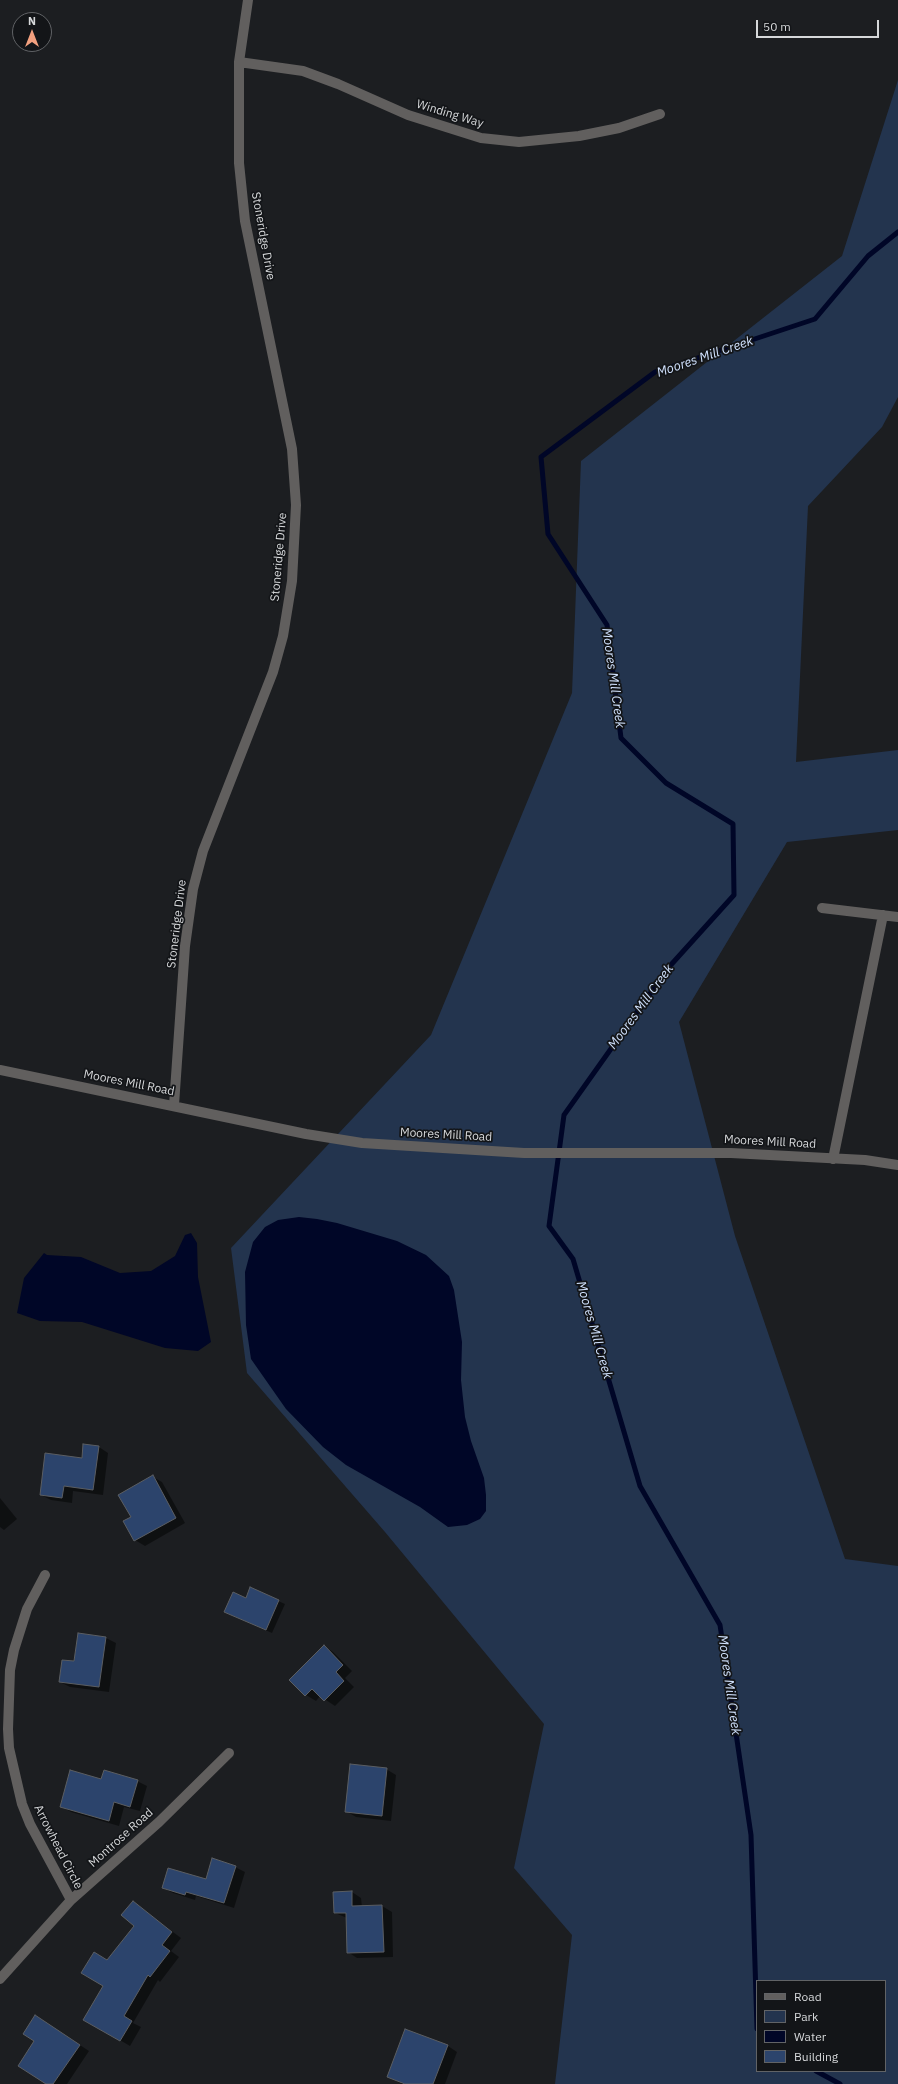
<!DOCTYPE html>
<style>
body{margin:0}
#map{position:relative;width:898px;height:2084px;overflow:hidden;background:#1c1e21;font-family:"IBM Plex Sans",sans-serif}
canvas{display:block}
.legend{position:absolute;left:756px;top:1980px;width:130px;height:92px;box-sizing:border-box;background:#131518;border:1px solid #616366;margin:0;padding:5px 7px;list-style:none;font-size:12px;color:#d6d8da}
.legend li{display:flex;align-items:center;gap:8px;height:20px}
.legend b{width:20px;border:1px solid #616366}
.north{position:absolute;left:12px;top:12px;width:40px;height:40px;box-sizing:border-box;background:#131518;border:1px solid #616366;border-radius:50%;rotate:0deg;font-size:11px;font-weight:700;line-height:16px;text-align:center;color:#d6d8da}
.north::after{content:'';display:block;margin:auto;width:14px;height:18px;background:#f2a07f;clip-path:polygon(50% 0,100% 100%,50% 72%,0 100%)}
.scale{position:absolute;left:756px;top:20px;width:123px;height:18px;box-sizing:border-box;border:2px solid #d6d8da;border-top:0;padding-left:5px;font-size:12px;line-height:14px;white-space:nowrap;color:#d6d8da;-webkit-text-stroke:3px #131518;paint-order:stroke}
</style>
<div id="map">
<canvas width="898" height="2084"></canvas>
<ul class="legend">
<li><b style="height:5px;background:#615f5e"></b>Road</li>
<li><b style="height:11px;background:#23344e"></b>Park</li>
<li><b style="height:11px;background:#000627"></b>Water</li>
<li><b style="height:11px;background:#2c446c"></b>Building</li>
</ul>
<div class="north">N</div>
<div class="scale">50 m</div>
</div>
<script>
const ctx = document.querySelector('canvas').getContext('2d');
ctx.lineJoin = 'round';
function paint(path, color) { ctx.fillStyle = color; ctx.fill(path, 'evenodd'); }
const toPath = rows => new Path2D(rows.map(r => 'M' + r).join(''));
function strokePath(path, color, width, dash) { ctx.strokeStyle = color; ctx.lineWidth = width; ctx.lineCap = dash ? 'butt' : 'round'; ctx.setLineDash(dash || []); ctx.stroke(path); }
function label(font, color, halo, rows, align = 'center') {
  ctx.font = font + ' "IBM Plex Sans",sans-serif'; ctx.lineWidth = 3.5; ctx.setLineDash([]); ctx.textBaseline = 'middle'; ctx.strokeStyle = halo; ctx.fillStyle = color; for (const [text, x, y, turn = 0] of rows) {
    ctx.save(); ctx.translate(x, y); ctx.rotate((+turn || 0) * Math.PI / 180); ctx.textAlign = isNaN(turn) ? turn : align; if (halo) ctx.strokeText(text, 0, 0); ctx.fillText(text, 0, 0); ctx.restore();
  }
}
const green = toPath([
 [898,80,898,397,882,427,808,506,796,762,898,750,898,830,787,842,679,1022,735,1236,845,1559,898,1566,898,2084,555,2084,572,1935,514,1868,544,1724,385,1532,247,1373,231,1248,431,1035,572,693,581,461,842,256],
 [757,1981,885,1981,885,2071,757,2071]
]);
const water = toPath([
 [299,1217,317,1219,337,1223,397,1241,426,1255,449,1276,454,1290,462,1342,461,1380,465,1417,471,1441,484,1478,486,1495,486,1511,480,1519,467,1525,448,1527,420,1507,346,1465,323,1447,286,1409,251,1359,246,1325,245,1272,253,1242,265,1227,278,1220],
 [191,1233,197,1243,198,1277,211,1342,198,1351,165,1348,82,1322,40,1321,17,1313,24,1278,44,1253,47,1255,81,1257,120,1273,151,1271,175,1256,185,1235]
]);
const shadow = toPath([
 [99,1447,108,1453,103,1495,73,1491,72,1503,51,1500,41,1495],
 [153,1477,162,1482,185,1523,145,1546,135,1540,132,1517],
 [0,1498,17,1519,4,1530,0,1527],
 [251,1589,285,1604,272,1633,225,1612,246,1599],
 [106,1638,116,1643,109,1692,70,1687,60,1682,75,1663],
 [324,1646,333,1652,352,1671,345,1678,354,1687,335,1706,320,1696,316,1701,306,1695,290,1680],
 [386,1769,396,1775,391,1821,356,1817,346,1811],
 [102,1780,137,1781,147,1786,140,1811,124,1807,119,1826,71,1812,61,1806],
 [235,1867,245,1872,234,1908,196,1896,195,1900,173,1893,163,1888,207,1880],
 [352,1892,361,1898,362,1907,382,1906,392,1912,393,1957,357,1958,348,1952,347,1918,335,1913],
 [133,1902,181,1938,171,1951,179,1957,160,1982,158,1980,133,2023,141,2027,130,2046,84,2019,104,1986,107,1961,135,1925],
 [45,2022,89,2051,67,2084,47,2084],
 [405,2030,448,2046,457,2052,445,2084,402,2084,388,2077]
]);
const stream = toPath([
 [757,2029,751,1835,720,1625,640,1486,573,1259,549,1226,564,1115,669,967,734,895,733,824,666,783,621,738,607,625,548,534,541,457,655,372,815,319,868,256,898,232],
 [816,2071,840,2084]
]);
const building = toPath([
 [83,1444,99,1446,93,1490,64,1486,62,1498,40,1495,45,1453,82,1458,83,1444],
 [153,1475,176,1518,134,1541,123,1521,131,1517,118,1495,153,1475],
 [250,1587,279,1600,266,1630,224,1612,233,1592,246,1598,250,1587],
 [78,1633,106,1637,99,1687,59,1682,62,1660,74,1661,78,1633],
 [324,1645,343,1665,336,1672,344,1681,324,1701,312,1689,305,1696,289,1680,324,1645],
 [350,1764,387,1768,382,1816,345,1812,350,1764],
 [70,1770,101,1779,104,1770,138,1780,130,1807,114,1802,109,1821,60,1807,70,1770],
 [212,1858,236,1866,224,1903,186,1892,185,1895,162,1888,168,1868,206,1879,212,1858],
 [352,1891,352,1906,382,1905,384,1952,347,1953,346,1913,334,1913,333,1892,352,1891],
 [133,1901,172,1932,162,1945,170,1951,150,1977,148,1975,124,2016,132,2021,120,2041,83,2020,103,1986,81,1973,94,1952,107,1960,134,1926,121,1915,133,1901],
 [35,2015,80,2045,53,2084,46,2084,18,2066,34,2041,23,2034,35,2015],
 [405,2029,448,2045,433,2084,405,2084,387,2077,405,2029]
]);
const minor = toPath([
 [239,62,303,71,338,84,408,115,481,138,519,142,579,136,619,128,660,114],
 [822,908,898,917],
 [0,1070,306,1134,362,1143,524,1153,731,1153,865,1160,898,1165],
 [174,1105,185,946,193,889,203,851,273,672,283,636,292,581,296,505,292,449,245,221,239,163,239,62,248,0],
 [833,1159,883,915],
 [45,1575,27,1609,14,1650,10,1670,8,1729,9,1748,22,1804,30,1824,71,1900],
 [0,1979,71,1900,159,1822,229,1753]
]);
const streetNames = [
 ["Winding Way",450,114,17],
 ["Stoneridge Drive",263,236,80],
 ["Stoneridge Drive",279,557,-85],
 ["Stoneridge Drive",177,924,-83],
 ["Moores Mill Road",129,1083,11],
 ["Moores Mill Road",446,1135,3],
 ["Moores Mill Road",770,1142,3],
 ["Montrose Road",121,1838,-42],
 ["Arrowhead Circle",58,1847,63]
];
const waterNames = [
 ["Moores Mill Creek",705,357,-19],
 ["Moores Mill Creek",613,678,82],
 ["Moores Mill Creek",641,1007,-54],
 ["Moores Mill Creek",594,1330,74],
 ["Moores Mill Creek",729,1685,82]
];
paint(green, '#23344e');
paint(water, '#000627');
paint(shadow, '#0007');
strokePath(stream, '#000627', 5);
paint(building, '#2c446c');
strokePath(building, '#5b5e62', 1);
strokePath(minor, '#615f5e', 10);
label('12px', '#d6d8da', '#131518', streetNames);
label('italic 13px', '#d1e2fe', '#131518', waterNames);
</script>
